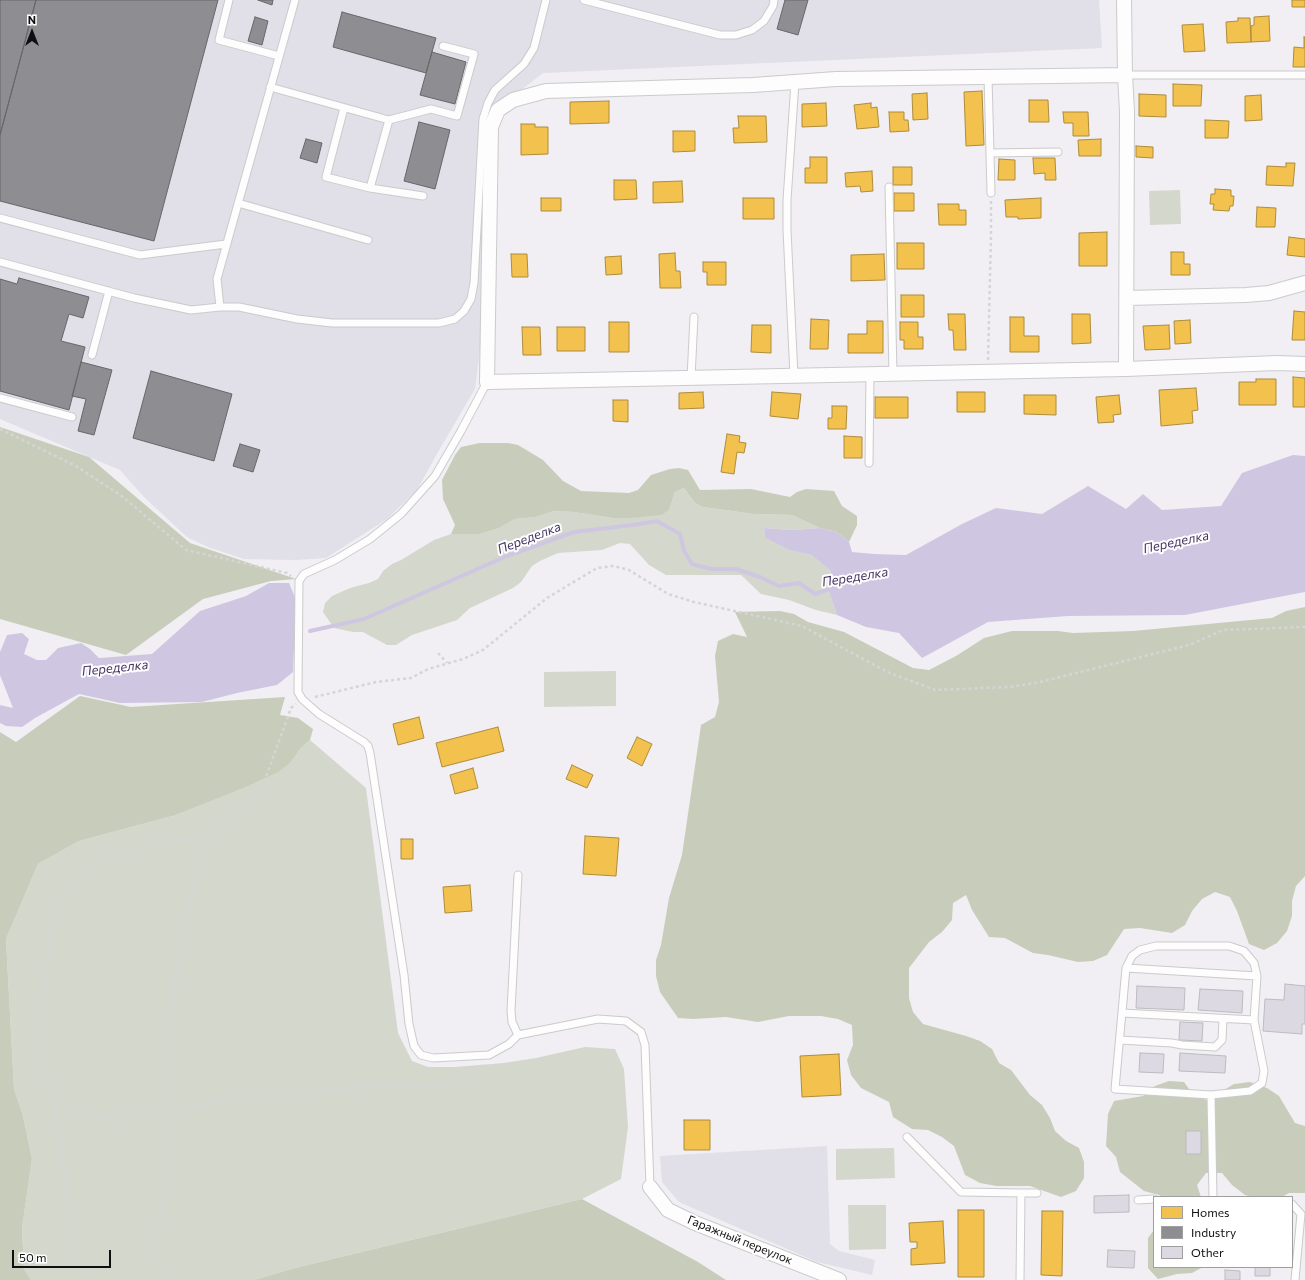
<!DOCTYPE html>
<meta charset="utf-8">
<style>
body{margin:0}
#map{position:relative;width:1305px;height:1280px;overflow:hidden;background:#f1eff3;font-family:Commissioner,sans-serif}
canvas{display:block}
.legend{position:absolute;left:1153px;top:1196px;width:140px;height:72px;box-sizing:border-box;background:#fff;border:1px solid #9f9f9f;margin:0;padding:5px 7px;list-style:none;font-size:12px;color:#0f0f10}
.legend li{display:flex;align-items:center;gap:8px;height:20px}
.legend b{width:20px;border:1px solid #9f9f9f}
.north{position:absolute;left:12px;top:12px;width:40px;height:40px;-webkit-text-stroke:3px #fff;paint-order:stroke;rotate:0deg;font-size:11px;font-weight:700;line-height:16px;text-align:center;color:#0f0f10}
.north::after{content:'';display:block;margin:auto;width:14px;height:18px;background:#0f0f10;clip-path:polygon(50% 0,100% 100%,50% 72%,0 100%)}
.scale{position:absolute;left:12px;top:1250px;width:99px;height:18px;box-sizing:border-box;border:2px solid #0f0f10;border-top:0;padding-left:5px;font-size:12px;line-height:14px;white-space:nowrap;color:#0f0f10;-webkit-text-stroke:3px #fff;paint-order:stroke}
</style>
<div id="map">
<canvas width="1305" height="1280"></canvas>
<ul class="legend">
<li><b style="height:11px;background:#f2c14e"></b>Homes</li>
<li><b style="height:11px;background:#8d8d92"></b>Industry</li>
<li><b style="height:11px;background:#dcd9e2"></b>Other</li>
</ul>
<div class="north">N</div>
<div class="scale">50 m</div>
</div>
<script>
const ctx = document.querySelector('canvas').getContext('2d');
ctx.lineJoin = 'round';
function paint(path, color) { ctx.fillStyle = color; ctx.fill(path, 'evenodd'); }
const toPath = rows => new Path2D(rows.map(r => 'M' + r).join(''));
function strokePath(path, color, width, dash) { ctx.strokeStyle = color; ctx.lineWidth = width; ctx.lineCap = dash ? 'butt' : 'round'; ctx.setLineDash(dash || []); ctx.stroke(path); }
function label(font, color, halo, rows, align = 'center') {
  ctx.font = font + ' Commissioner,sans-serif'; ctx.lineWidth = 4; ctx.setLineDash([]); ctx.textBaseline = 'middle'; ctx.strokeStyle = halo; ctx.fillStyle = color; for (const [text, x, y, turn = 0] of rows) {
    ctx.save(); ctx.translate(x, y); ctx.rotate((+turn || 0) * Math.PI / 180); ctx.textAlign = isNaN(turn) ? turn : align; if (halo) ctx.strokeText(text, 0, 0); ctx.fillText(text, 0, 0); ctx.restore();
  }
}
const built = toPath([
 [0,0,1099,0,1102,48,543,73,513,96,494,106,481,343,475,389,438,452,417,490,387,519,326,558,296,560,244,559,208,547,187,537,144,497,120,470,0,419],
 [827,1146,830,1244,839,1251,875,1260,872,1275,817,1262,679,1202,662,1182,660,1156]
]);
const green = toPath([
 [1180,190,1181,224,1150,225,1149,191],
 [684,488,695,503,703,507,754,514,792,515,820,528,791,530,764,528,765,538,789,550,811,555,831,571,828,589,837,615,816,610,789,600,761,594,741,575,666,575,649,565,630,544,620,543,602,550,558,553,540,561,532,566,521,582,513,588,470,608,457,620,412,635,396,645,387,645,363,632,353,632,334,628,323,612,325,603,332,596,350,588,369,583,378,579,383,571,392,564,401,560,434,540,451,534,480,534,499,528,515,519,536,517,554,511,574,512,613,518,632,518,642,516,669,510,675,492],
 [616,671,616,706,544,707,544,672],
 [310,740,366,788,398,1033,412,1061,428,1067,455,1067,504,1063,536,1058,585,1047,615,1049,624,1069,628,1127,621,1179,582,1199,295,1268,254,1280,31,1280,24,1269,22,1228,32,1159,23,1116,14,1089,6,939,38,864,79,841,176,815,239,790,290,763,301,748],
 [894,1148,895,1178,836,1180,836,1149],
 [848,1205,886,1205,886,1249,849,1250]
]);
const forest = toPath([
 [0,427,89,457,190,543,296,579,271,581,203,599,126,655,0,619],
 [480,443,508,443,518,445,543,460,563,481,581,491,629,493,638,490,651,475,670,469,679,468,688,470,700,490,751,489,790,497,797,492,806,489,834,491,842,506,857,516,857,525,849,542,837,532,820,528,792,515,754,514,703,507,695,503,684,488,675,492,669,510,661,515,632,518,613,518,574,512,554,511,536,517,515,519,499,528,480,534,451,534,455,525,443,499,442,480,455,455,461,447],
 [1305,607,1305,876,1296,886,1292,901,1292,916,1287,931,1277,943,1264,950,1249,944,1237,911,1230,897,1215,892,1202,899,1192,911,1185,925,1172,933,1140,928,1124,929,1107,955,1093,961,1078,962,1048,955,1033,953,1005,938,989,937,972,910,966,895,953,903,952,920,942,932,929,942,909,968,909,998,913,1012,923,1024,966,1036,980,1041,992,1049,999,1063,1011,1070,1030,1095,1042,1105,1050,1118,1055,1131,1066,1141,1079,1148,1084,1162,1084,1178,1076,1191,1061,1197,1030,1186,997,1186,980,1183,965,1175,954,1146,942,1137,928,1130,912,1129,893,1117,889,1102,861,1088,851,1075,847,1060,853,1045,852,1025,838,1019,821,1016,789,1016,758,1022,726,1017,693,1019,678,1018,660,992,656,976,656,960,661,945,669,898,682,855,701,725,715,717,719,702,715,656,718,641,733,634,747,637,735,612,780,611,794,614,808,622,844,632,913,668,929,670,956,656,984,638,1012,631,1058,631,1073,633,1133,631,1272,618,1286,611],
 [80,696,131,707,285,697,280,715,298,718,313,729,310,740,301,748,290,763,278,772,239,790,176,815,79,841,38,864,6,939,14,1089,23,1116,32,1159,22,1228,24,1269,31,1280,0,1280,0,732,16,742],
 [1169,1081,1184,1082,1194,1096,1207,1100,1234,1084,1250,1082,1267,1088,1279,1096,1295,1123,1305,1126,1305,1193,1289,1193,1282,1197,1252,1197,1245,1195,1232,1185,1222,1173,1206,1173,1197,1185,1201,1197,1163,1197,1159,1195,1144,1191,1120,1172,1116,1157,1106,1146,1108,1114,1114,1101,1143,1096,1155,1086],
 [582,1199,698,1262,726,1280,254,1280,295,1268],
 [1154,1230,1154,1267,1203,1267,1192,1273,1177,1274,1158,1279,1148,1268,1148,1238]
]);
const water = toPath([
 [1293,455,1305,456,1305,592,1185,615,1068,616,988,622,922,658,899,633,866,627,837,615,828,589,831,571,811,555,789,550,765,538,764,528,791,530,820,528,837,532,849,542,852,552,874,554,906,555,962,524,996,508,1042,514,1088,486,1126,509,1143,494,1162,510,1221,506,1242,473],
 [269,583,289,583,295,597,295,623,293,672,277,685,237,693,202,702,120,703,79,694,35,718,22,727,6,726,0,723,0,705,13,708,0,675,0,652,7,635,22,633,29,639,24,654,37,660,46,660,58,648,81,643,90,649,99,658,152,654,200,611,246,596]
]);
const homes = toPath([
 [1292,0,1305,0,1305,7,1292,7,1292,0],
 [1269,16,1270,41,1251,42,1251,26,1254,25,1254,17,1269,16],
 [1238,18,1250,18,1251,42,1227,43,1226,22,1238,21,1238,18],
 [1203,24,1205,51,1184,52,1182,25,1203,24],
 [1304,37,1305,37,1305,67,1293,67,1294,47,1304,48,1304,37],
 [1173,84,1202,85,1201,106,1173,106,1173,84],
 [982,91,984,145,966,146,964,92,982,91],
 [927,93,928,119,913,120,912,94,927,93],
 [1139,94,1166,95,1166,117,1139,116,1139,94],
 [1261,95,1262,120,1245,121,1245,96,1261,95],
 [1029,100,1048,100,1049,122,1029,122,1029,100],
 [609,101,609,123,570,124,570,102,609,101],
 [826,103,827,126,802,127,802,104,826,103],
 [871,103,871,108,877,107,879,127,857,129,854,105,871,103],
 [889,112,904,112,904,120,908,120,909,131,890,132,889,112],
 [1063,112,1088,112,1089,136,1073,136,1073,123,1064,123,1063,112],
 [738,116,766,116,767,142,734,143,733,128,739,128,738,116],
 [1205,120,1229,121,1228,138,1205,138,1205,120],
 [521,124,535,124,535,127,548,127,548,154,521,155,521,124],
 [673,131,695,131,695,151,673,152,673,131],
 [1101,139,1101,156,1079,156,1078,140,1101,139],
 [1136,146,1153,147,1153,158,1136,157,1136,146],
 [810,157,827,157,827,183,805,183,805,168,810,168,810,157],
 [1033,158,1055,158,1056,180,1045,180,1045,173,1034,174,1033,158],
 [999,159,1015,160,1015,180,998,180,999,159],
 [1286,163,1295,163,1293,186,1266,185,1267,166,1286,167,1286,163],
 [893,167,912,167,912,185,893,185,893,167],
 [872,171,873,191,861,192,860,186,846,187,845,173,872,171],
 [614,180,636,180,637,199,614,200,614,180],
 [682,181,683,202,653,203,653,182,682,181],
 [1215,189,1231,190,1231,196,1234,196,1233,206,1230,206,1229,211,1213,210,1214,204,1210,204,1211,194,1215,194,1215,189],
 [894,193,914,193,914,211,894,211,894,193],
 [541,198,561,198,561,211,541,211,541,198],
 [743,198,774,198,774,219,743,219,743,198],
 [1041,198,1041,218,1018,219,1018,217,1006,217,1005,200,1041,198],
 [938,204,959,204,959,210,966,210,966,225,939,225,938,204],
 [1257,207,1276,208,1275,227,1256,227,1257,207],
 [1107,232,1107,266,1079,266,1079,233,1107,232],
 [1289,237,1305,239,1305,257,1287,255,1289,237],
 [897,243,924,243,924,269,897,269,897,243],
 [1171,252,1184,252,1184,264,1190,264,1190,275,1171,275,1171,252],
 [675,253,676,271,680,271,681,288,660,288,659,254,675,253],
 [511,254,527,254,528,277,512,277,511,254],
 [884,254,885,280,851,281,851,255,884,254],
 [621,256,622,274,606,275,605,257,621,256],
 [703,262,726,262,726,285,707,285,707,272,703,272,703,262],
 [901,295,924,295,924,317,901,317,901,295],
 [1294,311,1305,312,1305,340,1292,340,1294,311],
 [948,314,965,314,966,350,954,350,953,330,949,330,948,314],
 [1072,314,1090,314,1091,343,1072,344,1072,314],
 [1010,317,1024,317,1024,336,1039,336,1039,352,1010,352,1010,317],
 [811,319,829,320,828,349,810,349,811,319],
 [1190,320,1191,343,1175,344,1174,321,1190,320],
 [867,321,883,321,883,353,848,353,848,334,867,334,867,321],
 [609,322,629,322,629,352,609,352,609,322],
 [900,322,918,322,918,337,923,337,923,349,904,349,904,340,900,340,900,322],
 [752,325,771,325,771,353,751,352,752,325],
 [1169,325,1170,349,1145,350,1143,326,1169,325],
 [522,327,540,327,541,355,523,355,522,327],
 [557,327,585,327,585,351,557,351,557,327],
 [1293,377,1305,378,1305,407,1293,407,1293,377],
 [1256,379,1276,379,1276,405,1239,405,1239,382,1256,382,1256,379],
 [1196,388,1198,410,1192,411,1193,423,1161,426,1159,390,1196,388],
 [703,392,704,408,679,409,679,393,703,392],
 [772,392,801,394,798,419,770,416,772,392],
 [957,392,985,392,985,412,957,412,957,392],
 [1024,395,1056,395,1056,415,1024,414,1024,395],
 [1119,395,1121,414,1113,415,1114,422,1098,423,1096,397,1119,395],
 [875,397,908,397,908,418,875,418,875,397],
 [613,400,628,400,628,422,613,421,613,400],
 [832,406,847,406,846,429,828,429,828,418,832,418,832,406],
 [727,434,740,436,739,442,746,443,744,453,737,452,734,474,721,472,727,434],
 [844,436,862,437,862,458,844,458,844,436],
 [419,717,424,738,398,745,393,724,419,717],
 [498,727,504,751,442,767,436,743,498,727],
 [637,737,652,744,642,766,627,758,637,737],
 [572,765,593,775,587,788,566,779,572,765],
 [473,768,478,788,455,794,450,775,473,768],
 [585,836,619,838,616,876,583,874,585,836],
 [401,839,413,839,413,859,401,859,401,839],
 [470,885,472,911,445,913,443,887,470,885],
 [839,1054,841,1095,802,1097,800,1056,839,1054],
 [684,1120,710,1120,710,1150,684,1150,684,1120],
 [958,1210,984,1210,984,1277,958,1277,958,1210],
 [1042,1211,1063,1211,1062,1276,1041,1275,1042,1211],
 [943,1221,945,1263,911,1265,911,1249,917,1248,917,1242,910,1242,909,1223,943,1221]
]);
const industry = toPath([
 [0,0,36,0,0,135,0,0],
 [36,0,218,0,154,241,0,201,0,135,36,0],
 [258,0,273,0,272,5,258,0],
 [785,0,808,0,798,35,777,29,785,0],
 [342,12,436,38,426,73,333,47,342,12],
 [255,17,268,21,262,45,248,41,255,17],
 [432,52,466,62,455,104,420,95,432,52],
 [419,122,450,130,435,189,404,181,419,122],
 [306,139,322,143,317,163,300,158,306,139],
 [19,278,89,297,83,318,69,314,61,341,85,347,69,410,0,391,0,279,17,284,19,278],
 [81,362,112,370,94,435,78,431,86,399,72,396,81,362],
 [151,371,232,394,214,461,133,438,151,371],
 [240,444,260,450,253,472,233,466,240,444]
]);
const stream = toPath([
 [310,631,364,619,507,556,574,532,633,525,657,521,680,534,684,551,692,564,711,569,736,569,760,577,779,586,799,583,815,594,832,588]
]);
const building = toPath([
 [1285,984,1305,986,1305,1024,1302,1024,1302,1034,1263,1031,1265,999,1284,1000,1285,984],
 [1137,986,1185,988,1184,1010,1136,1008,1137,986],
 [1200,989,1243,991,1242,1013,1198,1010,1200,989],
 [1180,1022,1203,1023,1202,1041,1179,1040,1180,1022],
 [1140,1053,1164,1054,1163,1073,1139,1072,1140,1053],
 [1180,1053,1226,1056,1225,1073,1179,1071,1180,1053],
 [1186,1131,1201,1131,1201,1154,1186,1154,1186,1131],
 [1129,1195,1129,1212,1094,1213,1094,1196,1129,1195],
 [1108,1250,1135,1251,1134,1268,1107,1267,1108,1250],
 [1255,1267,1270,1267,1270,1276,1255,1276,1255,1267],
 [1225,1270,1240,1271,1240,1280,1225,1280,1225,1270]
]);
const path = toPath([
 [988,360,991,236,991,201],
 [0,429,76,466,123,497,186,550,287,573,291,576],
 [438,653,447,663],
 [315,697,376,682,411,678,428,669,463,659,483,650,547,598,597,568,613,566,629,570,668,594,694,602,802,626,887,672,935,690,1010,687,1040,682,1189,645,1223,630,1305,627],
 [53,1096,87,1116,117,1120,168,1114,237,1096,297,1094,359,1087,423,1086,473,1079,482,1065],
 [92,1280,76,1262,53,1096,42,1067,40,1028,51,931,62,895,93,863,145,846,211,833],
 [161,1280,158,1247,168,1114,171,1005,199,857,211,833,262,788,291,708,296,704]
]);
const service = toPath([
 [229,0,219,40,279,56],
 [584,0,720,35,736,35,752,30,764,21,773,6,774,0],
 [1125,75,1305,75],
 [988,76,991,193],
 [270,87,389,120,370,188],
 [344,108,326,177,370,188,423,196],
 [389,120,431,109,457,116,474,54,443,46],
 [990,153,1058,152],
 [889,187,893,374],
 [238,203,368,240],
 [0,218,140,255,226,244],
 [0,262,134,298,191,310,220,307,239,307,297,319,332,323,439,323,455,319,464,311,471,299,474,283,483,119,488,103,495,90,524,64,534,48,546,0],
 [220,307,217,279,295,0],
 [92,355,109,291],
 [794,376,787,230,787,200,795,82],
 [691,378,694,317],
 [487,382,461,431,435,476,401,514,370,539,335,560,304,574,299,581,298,692,302,699,319,714,364,742,368,746,370,753,404,975,409,1024,414,1046,421,1055,433,1058,489,1055,509,1044,518,1035,598,1019,626,1021,641,1032,645,1045,650,1187],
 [0,398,72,417],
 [869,463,870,374],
 [518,875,511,1011,512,1022,518,1035],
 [1126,968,1257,976],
 [1122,1013,1254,1020],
 [1120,1040,1172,1043,1182,1045,1215,1047,1222,1040,1223,1019],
 [1211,1095,1250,1091,1262,1083,1264,1071,1254,1020,1257,976,1254,963,1244,951,1229,946,1156,946,1140,950,1132,956,1126,968,1115,1089,1211,1095,1213,1197],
 [907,1137,961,1192,1021,1193,1020,1280],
 [1021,1193,1037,1193],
 [1138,1200,1154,1199],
 [1292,1204,1301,1214,1295,1280]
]);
const minor = toPath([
 [1124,0,1125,75,1127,111,1126,369,1277,363,1305,364],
 [1125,75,836,79,753,85,546,91,513,100,498,110,491,127,487,382,1126,369],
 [1127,298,1246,295,1269,293,1305,283],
 [650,1187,668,1210,695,1223,839,1280]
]);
const streetNames = [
 ["Гаражный переулок",740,1240,22]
];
const waterNames = [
 ["Переделка",529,538,-21],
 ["Переделка",1176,542,-12],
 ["Переделка",855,577,-9],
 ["Переделка",115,668,-6]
];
paint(built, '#e1dfe7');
paint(green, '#d4d7cc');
paint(forest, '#c7cdba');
paint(water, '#cfc7e2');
paint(homes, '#f2c14e');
strokePath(homes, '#ae8c3b', 1);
paint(industry, '#8d8d92');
strokePath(industry, '#67676b', 1);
strokePath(stream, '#cfc7e2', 4);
paint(building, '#dcd9e2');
strokePath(building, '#bcbbbe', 1);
strokePath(service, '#cbcacc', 9);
strokePath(minor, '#cbcacc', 16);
strokePath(path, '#d5d5d5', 2.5, [3, 3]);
strokePath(service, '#fdfdfd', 7);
strokePath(minor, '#fdfdfd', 14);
label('12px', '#0f0f10', '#fff', streetNames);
label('italic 13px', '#443464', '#fff', waterNames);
</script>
